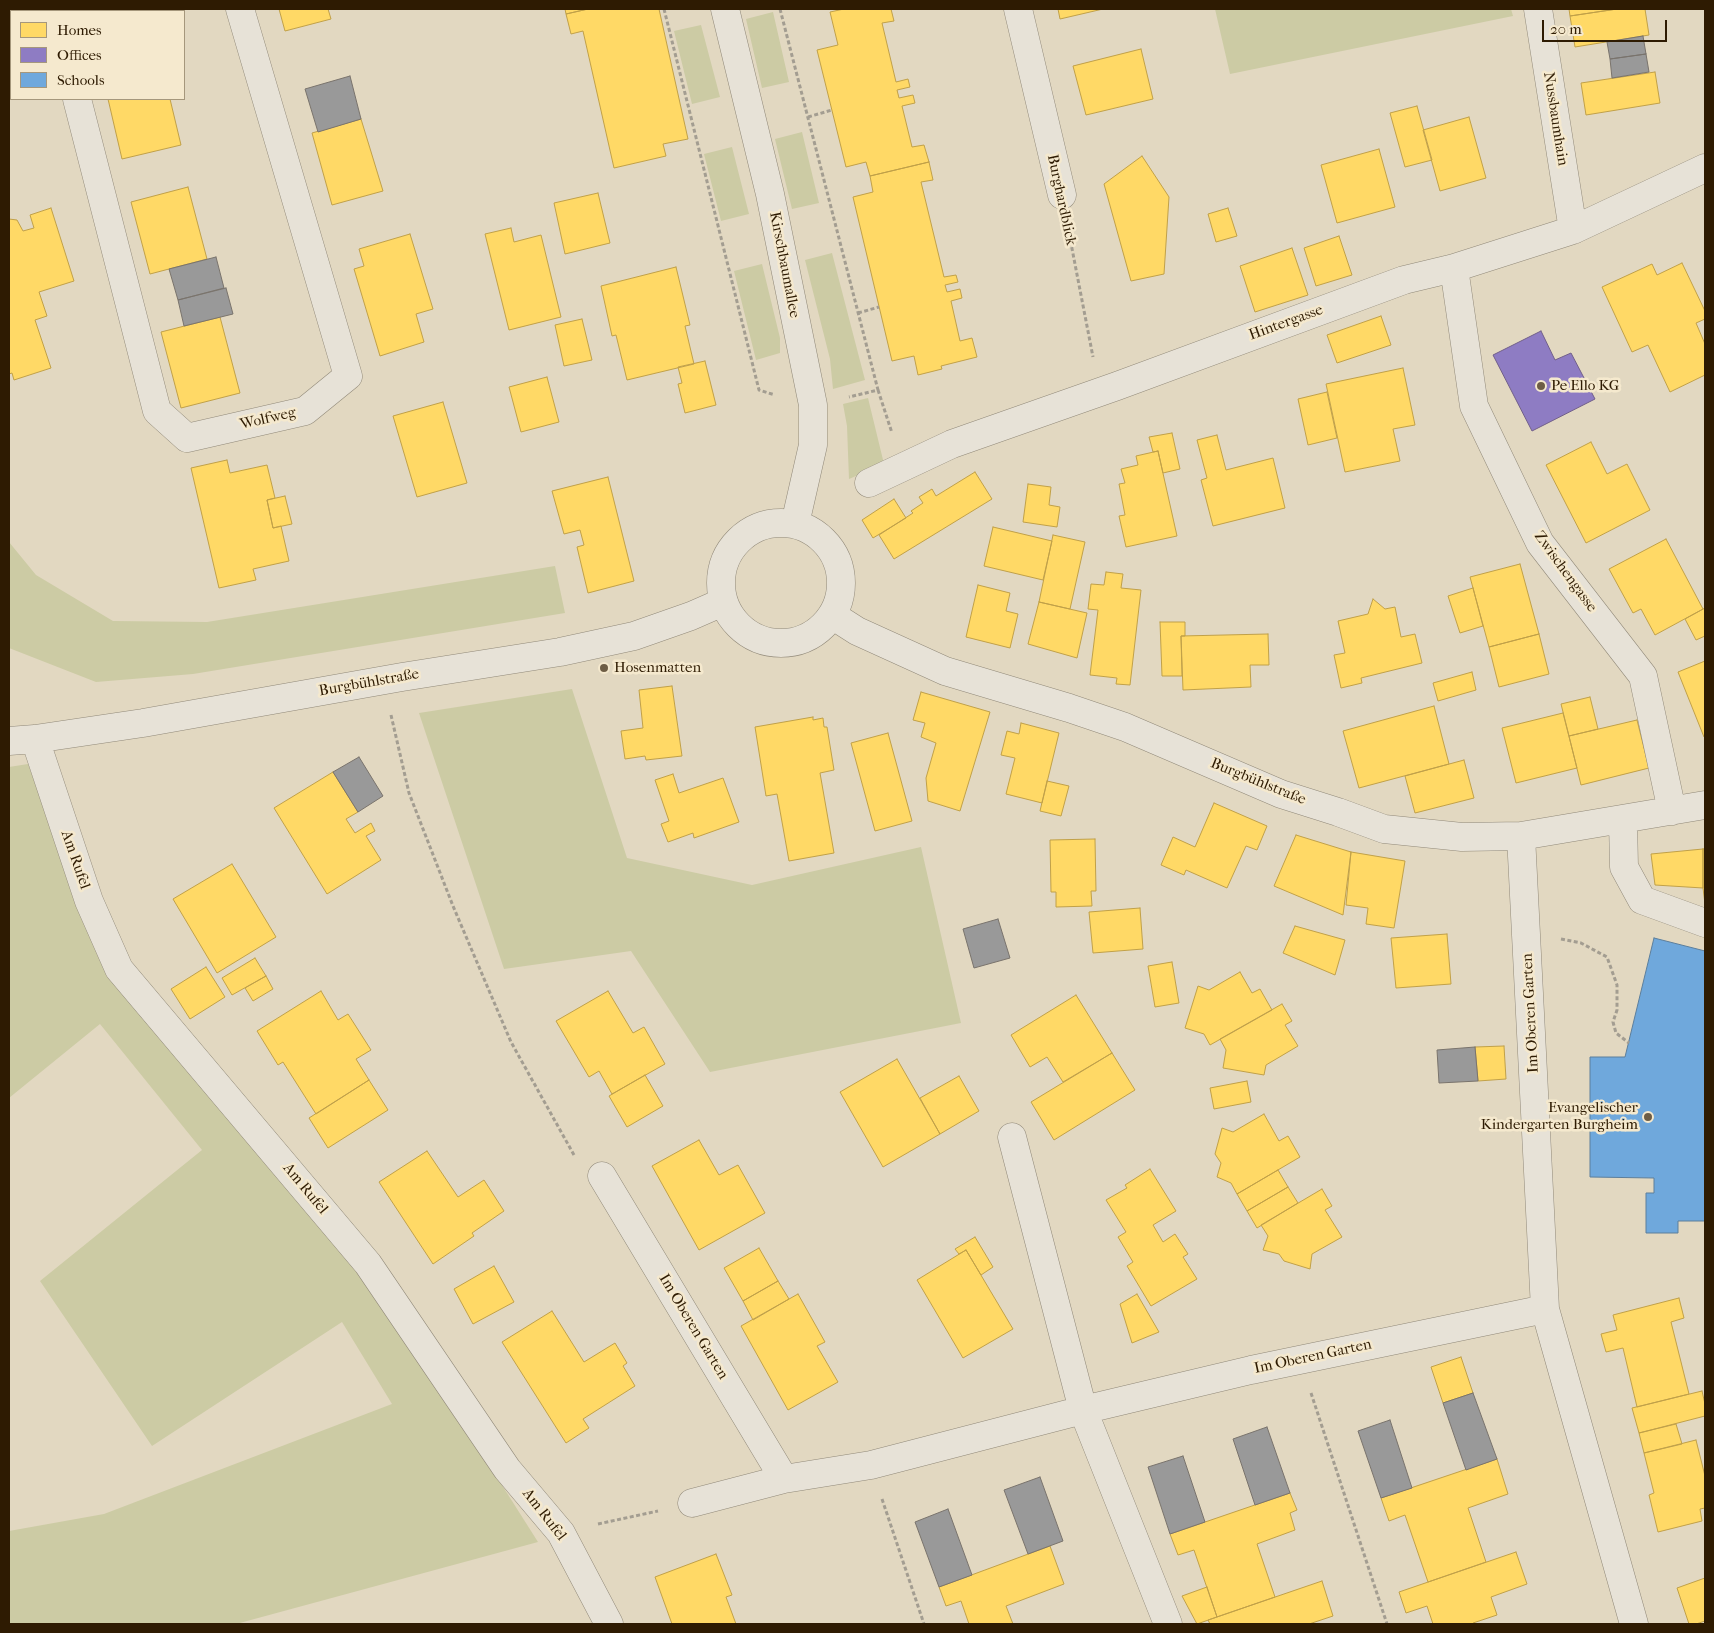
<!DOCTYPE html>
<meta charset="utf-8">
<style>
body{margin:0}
#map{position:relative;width:1714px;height:1633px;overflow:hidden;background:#e2d8c1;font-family:"IM FELL French Canon",serif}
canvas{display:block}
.frame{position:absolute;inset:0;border:10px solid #2e1b02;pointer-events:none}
.legend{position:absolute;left:10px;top:10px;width:175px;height:90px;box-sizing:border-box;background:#f5e9ce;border:1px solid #a5977c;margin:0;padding:6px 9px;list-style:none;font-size:15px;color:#2e1b02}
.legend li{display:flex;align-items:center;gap:10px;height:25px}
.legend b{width:25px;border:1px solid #a5977c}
.scale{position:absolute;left:1542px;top:20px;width:125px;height:22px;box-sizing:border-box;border:2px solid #2e1b02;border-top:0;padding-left:6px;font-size:15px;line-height:18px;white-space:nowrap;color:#2e1b02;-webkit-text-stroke:4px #f5e9ce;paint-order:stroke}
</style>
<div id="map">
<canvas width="1714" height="1633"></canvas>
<div class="frame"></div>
<ul class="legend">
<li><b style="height:14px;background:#ffd966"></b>Homes</li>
<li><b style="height:14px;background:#8e7cc3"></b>Offices</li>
<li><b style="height:14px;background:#6fa8dc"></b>Schools</li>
</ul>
<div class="scale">20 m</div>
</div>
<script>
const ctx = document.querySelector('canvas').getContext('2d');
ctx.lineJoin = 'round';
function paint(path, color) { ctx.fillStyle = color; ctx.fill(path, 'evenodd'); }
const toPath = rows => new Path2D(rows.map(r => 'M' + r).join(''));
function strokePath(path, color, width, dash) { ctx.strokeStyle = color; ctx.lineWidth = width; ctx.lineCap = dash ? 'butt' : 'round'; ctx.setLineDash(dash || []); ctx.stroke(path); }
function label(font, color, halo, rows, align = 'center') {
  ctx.font = font + ' "IM FELL French Canon",serif'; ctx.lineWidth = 5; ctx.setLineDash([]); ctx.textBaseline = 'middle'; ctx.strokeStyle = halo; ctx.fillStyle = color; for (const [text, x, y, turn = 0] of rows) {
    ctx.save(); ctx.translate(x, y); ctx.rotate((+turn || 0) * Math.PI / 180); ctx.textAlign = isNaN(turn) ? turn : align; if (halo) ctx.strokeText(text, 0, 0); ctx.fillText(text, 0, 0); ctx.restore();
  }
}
const green = toPath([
 [1215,9,1511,9,1513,16,1230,74],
 [773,12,789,82,762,88,746,19],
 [701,25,720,97,692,104,674,31],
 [802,132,819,203,792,209,775,139],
 [732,147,749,214,721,221,704,154],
 [832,253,865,380,833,389,830,359,805,260],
 [762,264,780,338,780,353,756,360,734,271],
 [868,398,884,464,849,479,847,426,843,404],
 [9,542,36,575,113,621,207,622,555,566,565,613,193,674,96,682,9,648],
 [572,689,627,858,752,885,921,847,961,1023,710,1072,631,951,504,969,419,713],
 [28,764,102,963,354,1267,500,1482,538,1542,236,1624,9,1624,9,1531,104,1514,392,1404,342,1322,152,1446,40,1281,202,1150,100,1024,9,1098,9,767]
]);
const homes = toPath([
 [87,9,141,9,142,11,87,11,87,9],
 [279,9,328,9,331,19,285,31,279,9],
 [565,9,588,9,566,14,565,9],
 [588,9,659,9,688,139,663,144,666,156,614,168,583,31,571,34,566,14,588,9],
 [844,9,891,9,894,21,882,23,896,82,908,79,910,87,897,90,899,98,913,95,915,103,902,106,912,147,924,145,929,162,870,176,866,162,846,167,817,50,838,45,830,12,844,9],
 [1058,9,1103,9,1060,19,1058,9],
 [1569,9,1617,9,1570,16,1569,9],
 [1617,9,1645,9,1649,35,1575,47,1570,16,1617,9],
 [1141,49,1153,99,1086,115,1073,66,1141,49],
 [1655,72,1660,103,1586,115,1581,83,1655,72],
 [108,99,170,99,181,145,122,159,108,99],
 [1417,106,1432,160,1405,167,1390,113,1417,106],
 [1469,117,1486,178,1440,191,1423,130,1469,117],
 [361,119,383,191,332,205,312,133,361,119],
 [1379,149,1395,207,1337,223,1321,165,1379,149],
 [1142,156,1169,197,1164,274,1131,281,1104,184,1142,156],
 [929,162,933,180,921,182,944,277,956,275,958,282,945,285,947,292,960,289,962,298,951,301,960,341,972,338,977,357,941,366,942,369,918,375,914,356,892,361,853,197,873,192,870,176,929,162],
 [188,187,207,259,150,274,131,202,188,187],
 [598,193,610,243,565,254,554,203,598,193],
 [51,208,74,281,39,292,47,316,35,320,51,368,14,380,12,373,9,374,9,219,17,220,23,231,34,228,30,215,51,208],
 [1228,208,1237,236,1216,242,1208,214,1228,208],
 [511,228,514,242,541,235,561,317,509,330,485,234,511,228],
 [410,234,433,309,416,314,424,342,380,356,354,269,364,266,359,249,410,234],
 [1339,236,1352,275,1316,286,1304,248,1339,236],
 [1292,248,1308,295,1255,312,1240,266,1292,248],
 [1682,263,1705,311,1705,319,1696,323,1705,344,1705,375,1670,392,1648,345,1632,352,1602,287,1652,264,1657,275,1682,263],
 [676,267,690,325,685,326,694,364,627,380,616,335,612,336,601,286,676,267],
 [1381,316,1391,345,1337,363,1327,335,1381,316],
 [220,317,240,393,181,408,161,332,220,317],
 [582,319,592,360,564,366,555,325,582,319],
 [705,361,716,405,685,413,678,384,682,383,678,367,705,361],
 [1403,368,1415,425,1393,429,1400,461,1345,472,1326,384,1403,368],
 [547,377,559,422,521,432,509,387,547,377],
 [1327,392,1337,438,1308,445,1298,399,1327,392],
 [443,402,467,483,417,497,393,416,443,402],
 [1172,433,1180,469,1163,473,1158,451,1153,452,1149,437,1172,433],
 [1217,435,1226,470,1273,458,1285,508,1213,526,1201,480,1207,478,1197,440,1217,435],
 [1591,442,1607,474,1627,464,1650,510,1586,543,1546,465,1591,442],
 [1158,451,1177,536,1126,547,1119,516,1125,515,1119,484,1125,483,1121,469,1138,465,1136,456,1158,451],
 [227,460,230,473,267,465,275,498,267,500,273,528,281,526,289,561,253,569,256,580,219,588,191,468,227,460],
 [975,472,992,499,894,559,879,535,913,513,911,511,923,503,919,497,932,489,936,496,975,472],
 [608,477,634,581,588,593,577,547,584,545,580,530,564,534,552,491,608,477],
 [1028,484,1051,487,1049,505,1060,507,1057,527,1023,522,1028,484],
 [285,496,292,524,273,528,267,500,285,496],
 [894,499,906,518,873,538,862,520,894,499],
 [993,527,1052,541,1043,580,984,566,993,527],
 [1053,535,1085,542,1070,609,1039,602,1053,535],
 [1666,539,1703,609,1655,635,1641,609,1633,613,1609,569,1666,539],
 [1520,564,1539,634,1489,647,1470,577,1520,564],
 [1106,572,1123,574,1121,588,1141,590,1130,685,1116,684,1117,678,1090,675,1098,610,1088,609,1091,584,1104,585,1106,572],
 [978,585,1010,593,1006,611,1018,614,1010,648,966,637,978,585],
 [1473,588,1483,626,1460,633,1448,596,1473,588],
 [1373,599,1385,609,1395,607,1401,637,1415,634,1422,663,1361,678,1362,683,1341,688,1334,655,1345,653,1338,621,1368,614,1373,599],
 [1039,602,1087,613,1077,658,1028,644,1039,602],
 [1705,608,1705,636,1696,640,1685,619,1705,608],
 [1160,622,1185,622,1185,636,1181,636,1182,676,1162,676,1160,622],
 [1268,634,1269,665,1250,665,1251,687,1183,690,1181,636,1268,634],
 [1539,634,1549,674,1499,687,1489,647,1539,634],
 [1705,661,1705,737,1704,737,1678,672,1705,661],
 [1472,672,1476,690,1438,701,1433,683,1472,672],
 [672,686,682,756,646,760,645,756,625,759,621,731,643,728,639,690,672,686],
 [921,692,990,712,960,811,928,801,926,778,936,743,921,737,925,723,913,720,921,692],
 [1590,697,1598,729,1569,736,1561,704,1590,697],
 [1434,706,1449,764,1359,788,1343,731,1434,706],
 [1563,713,1577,768,1516,783,1502,728,1563,713],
 [813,717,813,720,823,718,824,727,827,727,834,770,820,773,834,853,789,861,777,794,766,796,755,727,813,717],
 [1637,720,1649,768,1581,785,1569,736,1637,720],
 [1021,723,1059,733,1042,803,1006,794,1015,758,1001,755,1007,731,1019,734,1021,723],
 [888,733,912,821,875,831,851,743,888,733],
 [1464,760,1474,798,1415,813,1405,776,1464,760],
 [333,772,358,812,346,819,355,833,371,823,375,831,366,836,381,860,327,894,274,808,333,772],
 [673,774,679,793,723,778,739,822,694,838,693,833,668,842,661,824,669,821,655,780,673,774],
 [1047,781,1069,786,1061,816,1040,811,1047,781],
 [1214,803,1267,826,1257,850,1246,846,1227,888,1186,870,1184,875,1161,865,1173,837,1195,847,1214,803],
 [1296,835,1351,852,1343,915,1274,886,1296,835],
 [1095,839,1096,891,1091,891,1092,906,1056,907,1056,892,1051,892,1050,840,1095,839],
 [1703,849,1705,849,1705,904,1703,888,1703,849],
 [1703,849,1703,888,1655,885,1651,854,1703,849],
 [1351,852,1405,861,1394,928,1366,924,1368,908,1346,905,1351,852],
 [232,864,276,937,217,973,173,899,232,864],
 [1140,908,1143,949,1093,953,1089,912,1140,908],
 [1295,926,1345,940,1335,975,1283,953,1295,926],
 [1447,934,1451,984,1396,988,1391,938,1447,934],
 [255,958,266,976,232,995,222,978,255,958],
 [1172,962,1179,1003,1155,1007,1148,966,1172,962],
 [206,967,225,997,190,1019,171,989,206,967],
 [1240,972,1252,993,1260,989,1272,1010,1210,1045,1204,1034,1185,1028,1198,986,1209,990,1240,972],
 [266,976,273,989,253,1001,245,988,266,976],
 [321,991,338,1020,348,1014,371,1050,356,1059,369,1080,316,1114,283,1062,278,1065,257,1031,321,991],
 [608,991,633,1033,644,1027,665,1064,612,1094,599,1071,589,1077,556,1021,608,991],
 [1076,995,1112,1053,1063,1082,1047,1057,1030,1067,1011,1035,1076,995],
 [1282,1004,1292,1021,1285,1025,1298,1046,1266,1065,1264,1075,1223,1068,1226,1050,1220,1039,1282,1004],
 [1504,1046,1506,1079,1478,1081,1475,1047,1504,1046],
 [1112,1053,1135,1090,1054,1140,1031,1102,1112,1053],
 [897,1059,940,1134,883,1167,840,1092,897,1059],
 [645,1075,663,1106,627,1127,609,1096,645,1075],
 [959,1076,979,1111,940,1134,920,1098,959,1076],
 [369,1080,388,1110,328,1148,309,1118,369,1080],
 [1247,1081,1251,1102,1214,1109,1210,1088,1247,1081],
 [1264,1114,1279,1141,1288,1136,1300,1157,1237,1194,1231,1183,1217,1177,1221,1163,1215,1154,1222,1128,1233,1132,1264,1114],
 [699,1140,719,1175,738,1165,765,1213,699,1250,652,1166,699,1140],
 [427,1151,458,1197,484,1180,504,1211,472,1233,474,1236,433,1264,379,1182,427,1151],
 [1150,1169,1176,1211,1153,1225,1163,1242,1175,1234,1188,1254,1183,1257,1197,1279,1151,1306,1127,1266,1133,1262,1118,1237,1126,1232,1106,1200,1127,1188,1125,1185,1150,1169],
 [1278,1170,1288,1187,1247,1211,1237,1194,1278,1170],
 [1288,1187,1298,1203,1257,1228,1247,1211,1288,1187],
 [1322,1189,1332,1206,1325,1210,1342,1237,1312,1254,1310,1269,1284,1261,1279,1254,1263,1250,1268,1236,1261,1225,1322,1189],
 [975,1237,993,1267,981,1275,966,1250,959,1254,955,1249,975,1237],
 [759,1248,778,1281,743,1301,724,1268,759,1248],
 [966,1250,1013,1329,963,1358,917,1280,966,1250],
 [494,1266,514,1302,473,1324,454,1289,494,1266],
 [778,1281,789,1299,753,1320,743,1301,778,1281],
 [798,1294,825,1342,817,1346,838,1382,788,1410,741,1326,798,1294],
 [1137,1294,1159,1332,1132,1343,1120,1304,1137,1294],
 [1679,1298,1684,1318,1671,1322,1689,1394,1637,1407,1623,1348,1606,1352,1601,1334,1617,1330,1613,1315,1679,1298],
 [552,1311,584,1362,615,1343,627,1363,623,1366,635,1386,583,1419,589,1428,566,1443,502,1342,552,1311],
 [1461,1357,1473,1393,1443,1403,1431,1367,1461,1357],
 [1702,1391,1705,1404,1705,1416,1639,1433,1632,1408,1702,1391],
 [1676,1424,1682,1444,1644,1453,1639,1433,1676,1424],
 [1696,1440,1705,1476,1705,1508,1700,1509,1702,1521,1658,1532,1649,1495,1654,1493,1644,1453,1696,1440],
 [1497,1459,1508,1494,1468,1508,1486,1562,1428,1582,1405,1515,1389,1521,1381,1498,1497,1459],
 [1290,1493,1297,1510,1290,1513,1295,1530,1257,1544,1275,1597,1217,1617,1194,1550,1178,1555,1170,1534,1290,1493],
 [1050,1546,1064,1584,1006,1606,1013,1624,969,1624,961,1601,946,1606,939,1587,1050,1546],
 [1516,1552,1527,1584,1491,1597,1497,1615,1473,1623,1473,1624,1433,1624,1427,1606,1406,1613,1399,1592,1516,1552],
 [716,1554,732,1595,726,1597,736,1624,672,1624,655,1577,716,1554],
 [1705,1578,1705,1621,1696,1624,1689,1624,1677,1588,1705,1578],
 [1322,1581,1333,1616,1309,1624,1210,1624,1208,1620,1322,1581],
 [1207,1587,1217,1617,1197,1624,1182,1596,1207,1587]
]);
const offices = toPath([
 [1541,331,1555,360,1571,353,1595,399,1532,431,1493,355,1541,331]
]);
const schools = toPath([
 [1654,938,1705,951,1705,1221,1678,1221,1678,1233,1646,1233,1646,1193,1654,1193,1654,1178,1590,1177,1590,1057,1625,1057,1654,938]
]);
const industry = toPath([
 [1643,36,1646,54,1610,59,1607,42,1643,36],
 [1646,54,1649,72,1612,78,1610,59,1646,54],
 [350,76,361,119,318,132,305,89,350,76],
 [216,257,224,288,178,300,169,269,216,257],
 [226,288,233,314,184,326,178,300,226,288],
 [359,757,383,796,358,812,333,772,359,757],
 [998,919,1010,958,974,968,963,929,998,919],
 [1475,1047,1478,1081,1439,1083,1437,1050,1475,1047],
 [1473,1393,1497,1459,1466,1470,1443,1403,1473,1393],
 [1390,1420,1412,1488,1381,1498,1358,1431,1390,1420],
 [1267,1427,1290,1493,1255,1505,1233,1439,1267,1427],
 [1183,1456,1205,1522,1170,1534,1148,1467,1183,1456],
 [1040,1477,1063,1541,1028,1554,1004,1490,1040,1477],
 [948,1509,972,1575,939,1587,915,1522,948,1509]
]);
const path = toPath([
 [664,9,759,390,775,395],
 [780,9,878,390,849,397],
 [808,117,832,110],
 [1068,228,1093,357],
 [858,313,879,307],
 [878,390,892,433],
 [391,715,409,793,453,906,511,1042,574,1155],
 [1561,939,1581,943,1607,957,1617,985,1617,1010,1613,1022,1616,1033,1629,1043],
 [1311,1393,1387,1624],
 [882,1499,924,1624],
 [598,1524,658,1511]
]);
const minor = toPath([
 [54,9,55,11],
 [725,9,770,194,813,405,813,445,795,524],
 [1018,9,1062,195],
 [1538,9,1573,230],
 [77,99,157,411,187,438,305,411,348,376,240,9],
 [1454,268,1474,406,1540,543,1643,676,1672,811],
 [869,483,952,444,1117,386,1404,280,1454,268,1573,230,1705,168],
 '721 583a60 60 0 1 1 120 0a60 60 0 1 1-120 0Z',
 [832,615,857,631,945,671,1069,708,1125,727,1281,794,1338,812,1384,829,1462,837,1521,836,1705,805],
 [35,739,89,901,119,969,368,1264,507,1469,561,1533,609,1624],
 [9,741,35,739,143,723,402,677,560,652,634,636,691,616,723,602],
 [1623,820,1624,867,1642,900,1705,923],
 [1521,836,1545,1309,1634,1624],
 [1012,1137,1083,1410,1168,1624],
 [602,1176,784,1479],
 [692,1503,784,1479,871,1465,1083,1410,1251,1370,1545,1309]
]);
const markers = [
 [1541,386,5,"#6d5d45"],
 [604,668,5,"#6d5d45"],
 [1648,1117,5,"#6d5d45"]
];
const streetNames = [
 ["Nussbaumhain",1555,119,81],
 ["Burghardblick",1061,200,78],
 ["Kirschbaumallee",784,265,79],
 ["Hintergasse",1286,323,-20],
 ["Wolfweg",268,419,-13],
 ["Zwischengasse",1565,572,54],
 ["Burgbühlstraße",369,683,-10],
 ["Burgbühlstraße",1258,782,22],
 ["Am Rufel",75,860,71],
 ["Im Oberen Garten",1531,1013,-93],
 ["Am Rufel",305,1189,50],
 ["Im Oberen Garten",693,1327,59],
 ["Im Oberen Garten",1313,1357,-12],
 ["Am Rufel",544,1515,52]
];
const poiNames = [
 ["Pe Ello KG",1551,386],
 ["Hosenmatten",614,668],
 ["Evangelischer",1638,1108,"right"],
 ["Kindergarten Burgheim",1638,1125,"right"]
];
paint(green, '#cccba4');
paint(homes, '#ffd966');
strokePath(homes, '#c0a048', 1);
paint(offices, '#8e7cc3');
strokePath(offices, '#715f89', 1);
paint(schools, '#6fa8dc');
strokePath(schools, '#5c7e9b', 1);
paint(industry, '#999');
strokePath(industry, '#79736c', 1);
strokePath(minor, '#918979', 29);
strokePath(path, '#a39d91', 3, [4, 2.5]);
strokePath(minor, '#e7e2d7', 28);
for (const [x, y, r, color] of markers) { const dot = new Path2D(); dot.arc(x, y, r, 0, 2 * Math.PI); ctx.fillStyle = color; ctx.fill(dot); strokePath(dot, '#f5e9ce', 2); }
label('15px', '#2e1b02', '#f5e9ce', streetNames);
label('15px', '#2e1b02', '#f5e9ce', poiNames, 'left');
</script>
